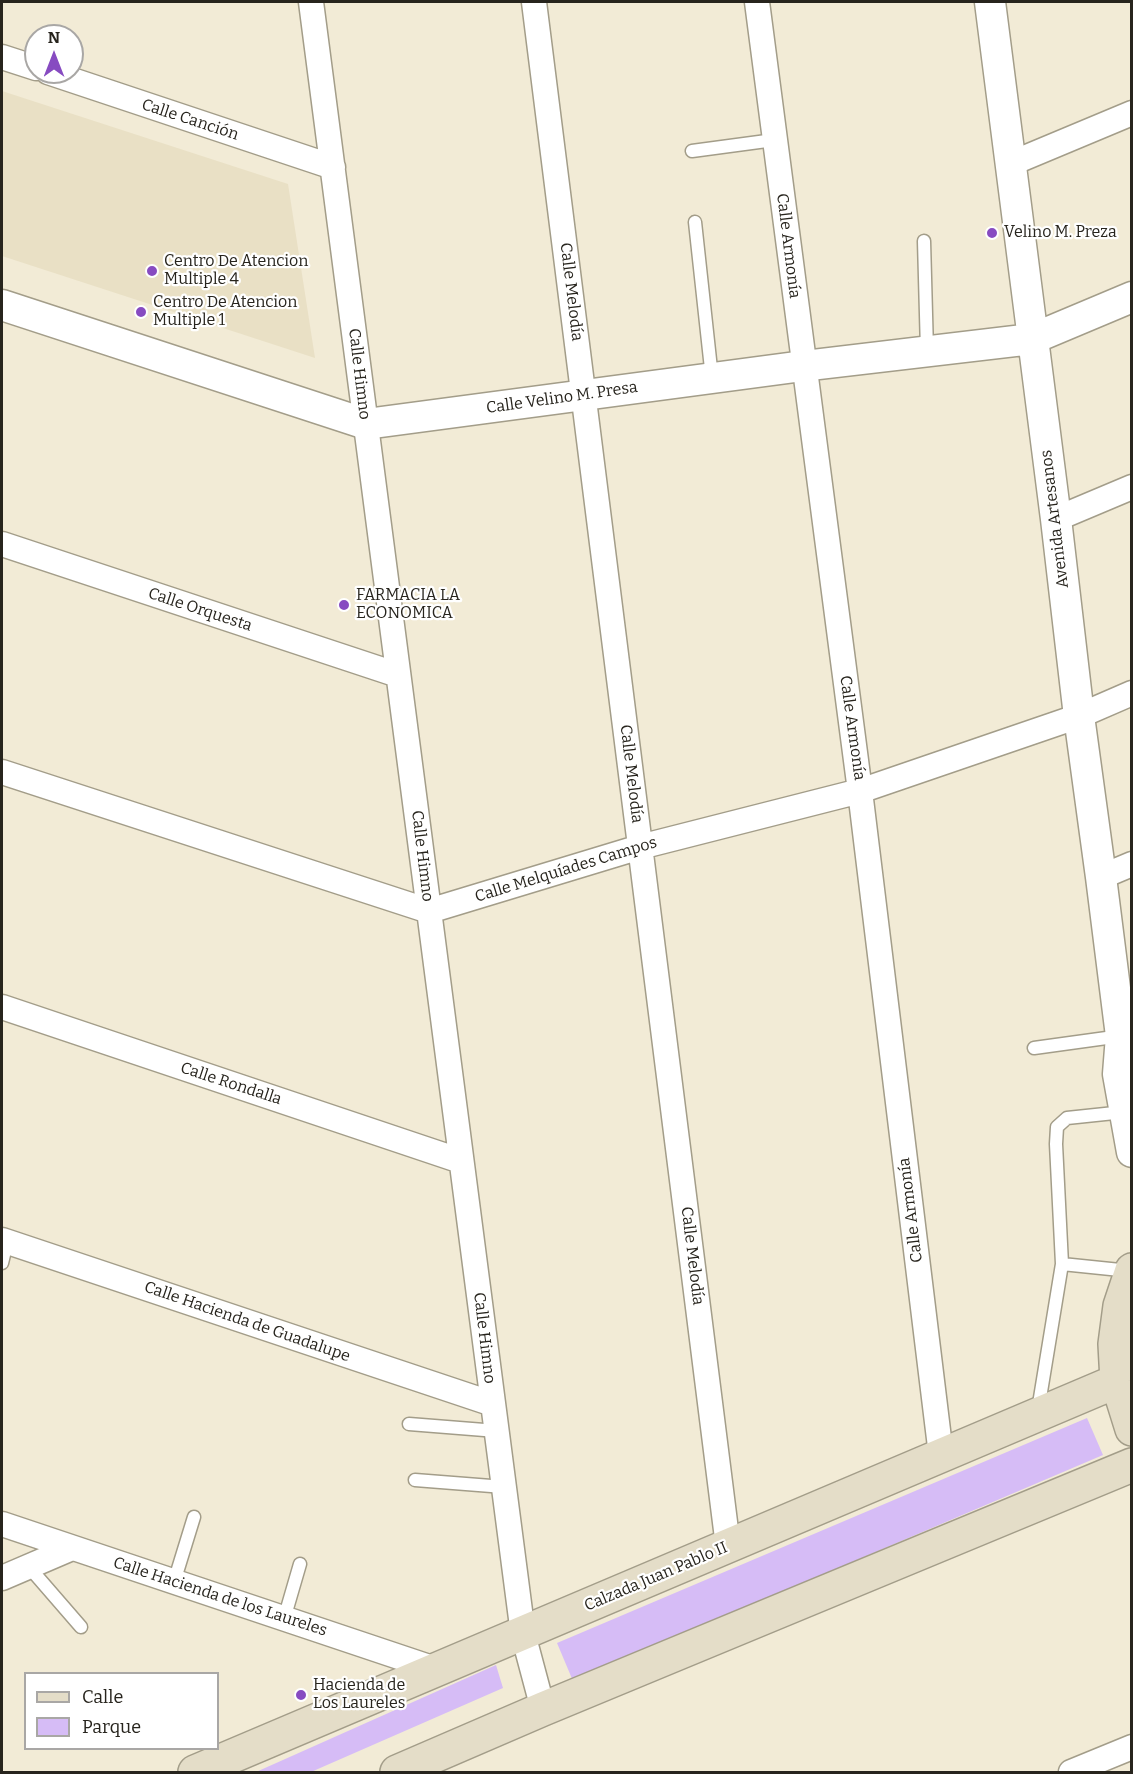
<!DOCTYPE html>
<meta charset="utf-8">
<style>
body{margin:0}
#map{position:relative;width:1133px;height:1774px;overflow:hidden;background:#f2ebd6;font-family:Bitter,serif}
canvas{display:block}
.frame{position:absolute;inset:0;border:3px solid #27241d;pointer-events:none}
.legend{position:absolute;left:24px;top:1672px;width:195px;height:78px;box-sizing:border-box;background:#fff;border:2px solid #a9a7a5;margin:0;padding:8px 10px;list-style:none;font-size:18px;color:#27241d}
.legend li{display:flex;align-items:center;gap:12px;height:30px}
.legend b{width:30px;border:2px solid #a9a7a5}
.north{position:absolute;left:24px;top:24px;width:60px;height:60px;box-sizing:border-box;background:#fff;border:2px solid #a9a7a5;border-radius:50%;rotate:0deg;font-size:16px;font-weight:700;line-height:24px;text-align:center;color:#27241d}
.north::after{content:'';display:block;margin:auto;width:21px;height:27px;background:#874bc1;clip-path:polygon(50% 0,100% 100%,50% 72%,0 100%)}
</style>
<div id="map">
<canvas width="1133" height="1774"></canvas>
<div class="frame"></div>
<ul class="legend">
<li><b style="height:8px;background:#e4ddc8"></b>Calle</li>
<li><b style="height:16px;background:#d6bcf6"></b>Parque</li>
</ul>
<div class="north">N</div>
</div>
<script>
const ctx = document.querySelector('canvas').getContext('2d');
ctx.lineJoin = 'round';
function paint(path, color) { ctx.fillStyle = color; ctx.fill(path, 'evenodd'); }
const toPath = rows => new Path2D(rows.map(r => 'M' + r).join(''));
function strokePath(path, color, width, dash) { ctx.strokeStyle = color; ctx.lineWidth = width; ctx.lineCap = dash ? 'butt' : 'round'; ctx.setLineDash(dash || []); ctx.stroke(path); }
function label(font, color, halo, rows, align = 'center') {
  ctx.font = font + ' Bitter,serif'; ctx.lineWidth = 4.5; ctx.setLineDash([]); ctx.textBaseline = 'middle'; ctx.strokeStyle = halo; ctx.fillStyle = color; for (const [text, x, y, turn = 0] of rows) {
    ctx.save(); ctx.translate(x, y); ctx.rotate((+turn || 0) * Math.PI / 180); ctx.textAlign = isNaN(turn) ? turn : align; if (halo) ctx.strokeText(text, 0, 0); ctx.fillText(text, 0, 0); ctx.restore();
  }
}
const built = toPath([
 [2,91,288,184,315,358,2,256]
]);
const green = toPath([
 [1087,1418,1103,1455,573,1681,557,1643],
 [496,1665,503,1688,311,1772,256,1772]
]);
const service = toPath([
 [692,151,774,140],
 [695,222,712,378],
 [924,241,927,351],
 [1034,1048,1121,1036],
 [2,1263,7,1242],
 [1062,1264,1056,1144,1057,1127,1067,1118,1124,1112],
 [1038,1410,1062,1264,1130,1271],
 [409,1424,497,1431],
 [415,1480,504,1487],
 [29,1567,81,1627],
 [174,1582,194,1517],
 [284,1619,300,1564]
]);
const minor = toPath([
 [311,2,523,1634,543,1709],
 [534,2,728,1546],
 [757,2,860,791,941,1455],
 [2,57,36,68],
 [48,72,333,167],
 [1010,164,1132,113],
 [1056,519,1132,487],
 [2,544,398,675],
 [2,772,429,911,640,847,860,791,1079,716,1132,693],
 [1101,877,1132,864],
 [2,1007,461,1161],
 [2,1240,493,1404],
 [2,1524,438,1670],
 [2,1578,72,1548],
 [1071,1772,1132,1747]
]);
const tertiary = toPath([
 [990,2,1056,519,1079,716,1101,877,1121,1036,1118,1074,1132,1152],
 [2,305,366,424,803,366,1032,339,1132,297]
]);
const secondary = toPath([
 [1132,1270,1120,1306,1115,1344,1117,1381,1132,1429],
 [195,1772,1117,1381],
 [397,1772,543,1709,1132,1465]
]);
const markers = [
 [992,233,6,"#874bc1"],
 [152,271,6,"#874bc1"],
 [141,312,6,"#874bc1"],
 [344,605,6,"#874bc1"],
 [301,1695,6,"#874bc1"]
];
const streetNames = [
 ["Calle Canción",190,120,18],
 ["Calle Armonía",788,246,83],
 ["Calle Melodía",571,292,83],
 ["Calle Himno",359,374,83],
 ["Calle Velino M. Presa",562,398,-8],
 ["Avenida Artesanos",1055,519,-97],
 ["Calle Orquesta",200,610,18],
 ["Calle Armonía",852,728,82],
 ["Calle Melodía",631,774,83],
 ["Calle Himno",422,856,83],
 ["Calle Melquíades Campos",566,870,-17],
 ["Calle Rondalla",231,1084,18],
 ["Calle Armonía",911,1210,-97],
 ["Calle Melodía",692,1256,83],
 ["Calle Hacienda de Guadalupe",247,1322,19],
 ["Calle Himno",484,1338,83],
 ["Calzada Juan Pablo II",656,1577,-23],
 ["Calle Hacienda de los Laureles",220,1597,18]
];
const poiNames = [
 ["Velino M. Preza",1004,233],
 ["Centro De Atencion",164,262],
 ["Multiple 4",164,280],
 ["Centro De Atencion",153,303],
 ["Multiple 1",153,321],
 ["FARMACIA LA",356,596],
 ["ECONOMICA",356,614],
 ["Hacienda de",313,1686],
 ["Los Laureles",313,1704]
];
paint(built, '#e9e0c5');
paint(green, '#d6bcf6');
strokePath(service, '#a39d89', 15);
strokePath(minor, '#a39d89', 27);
strokePath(tertiary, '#a39d89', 33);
strokePath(secondary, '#a39d89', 36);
strokePath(service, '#fff', 12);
strokePath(minor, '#fff', 24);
strokePath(tertiary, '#fff', 30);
strokePath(secondary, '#e4ddc8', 33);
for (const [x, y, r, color] of markers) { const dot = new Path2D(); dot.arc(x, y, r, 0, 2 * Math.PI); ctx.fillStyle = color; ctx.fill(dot); strokePath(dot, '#fff', 2); }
label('16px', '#27241d', '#fff', streetNames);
label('16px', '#27241d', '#fff', poiNames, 'left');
</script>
